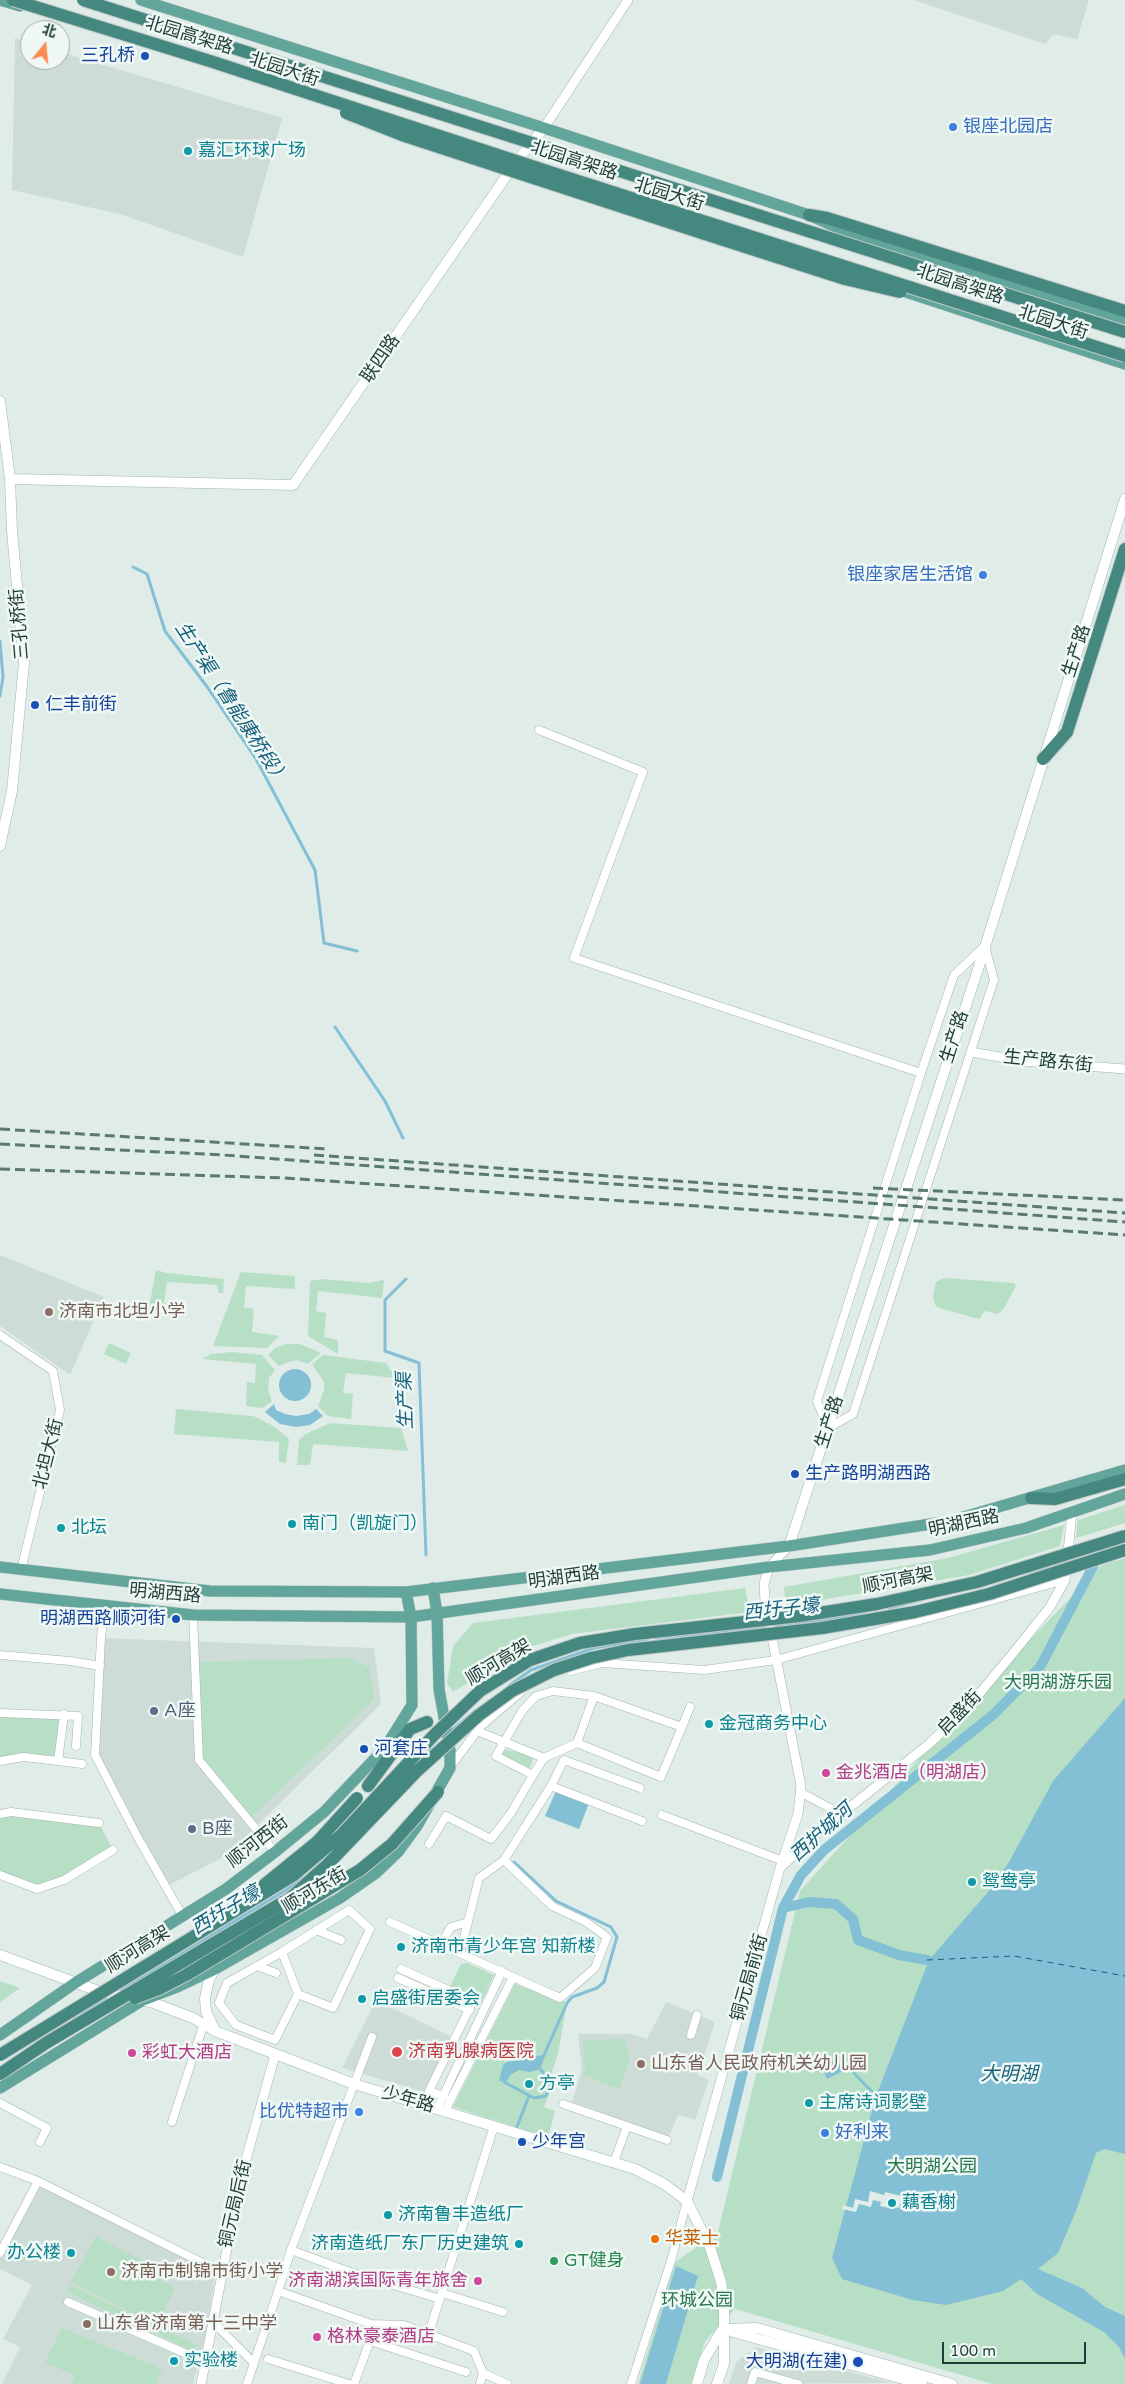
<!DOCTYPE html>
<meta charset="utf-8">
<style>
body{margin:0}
#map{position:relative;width:1125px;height:2384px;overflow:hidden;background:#e0ece8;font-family:"Varela Round","Noto Sans SC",sans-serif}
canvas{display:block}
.north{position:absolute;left:20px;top:20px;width:50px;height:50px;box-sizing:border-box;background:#f0f8f5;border:1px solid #9cada9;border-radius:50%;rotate:17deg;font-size:14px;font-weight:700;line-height:20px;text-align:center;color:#1f3d38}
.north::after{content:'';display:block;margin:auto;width:18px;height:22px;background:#fc8c4e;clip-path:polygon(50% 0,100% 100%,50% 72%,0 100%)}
.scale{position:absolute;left:942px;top:2342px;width:144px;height:22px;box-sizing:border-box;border:2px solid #1f3d38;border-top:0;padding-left:6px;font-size:15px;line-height:18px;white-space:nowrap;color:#1f3d38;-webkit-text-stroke:4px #f0f8f5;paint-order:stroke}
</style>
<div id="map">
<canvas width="1125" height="2384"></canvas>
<div class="north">北</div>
<div class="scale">100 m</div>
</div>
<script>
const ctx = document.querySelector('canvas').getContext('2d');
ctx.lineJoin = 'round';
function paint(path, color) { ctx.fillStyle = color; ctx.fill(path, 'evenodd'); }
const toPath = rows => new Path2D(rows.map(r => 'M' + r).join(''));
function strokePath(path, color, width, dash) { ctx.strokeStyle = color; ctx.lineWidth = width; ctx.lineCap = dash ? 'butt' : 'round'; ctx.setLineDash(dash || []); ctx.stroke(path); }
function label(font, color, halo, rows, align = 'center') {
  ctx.font = font + ' "Varela Round","Noto Sans SC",sans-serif'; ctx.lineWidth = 5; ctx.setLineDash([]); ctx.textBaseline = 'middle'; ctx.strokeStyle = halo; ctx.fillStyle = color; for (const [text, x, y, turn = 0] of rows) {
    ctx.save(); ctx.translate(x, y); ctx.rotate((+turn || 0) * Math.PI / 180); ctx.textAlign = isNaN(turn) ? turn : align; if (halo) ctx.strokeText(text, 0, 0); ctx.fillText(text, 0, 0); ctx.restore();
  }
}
const built = toPath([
 [914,0,1089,0,1077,39,1053,34,1045,44],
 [15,38,30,43,30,60,60,60,60,52,282,118,243,257,120,214,12,190],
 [0,1255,104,1297,70,1375,0,1326],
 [101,1638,374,1648,381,1704,226,1856,165,1887,95,1755],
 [376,2000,452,2037,424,2092,342,2068],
 [666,2002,715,2022,698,2075,709,2080,695,2120,678,2115,669,2137,572,2102,582,2070,578,2034,632,2034,647,2039],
 [38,2181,216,2270,205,2338,193,2384,2,2384,20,2347,3,2339,32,2285,0,2269,0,2253],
 [756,2347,892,2383,729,2384,736,2362]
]);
const green = toPath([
 [156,1270,167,1273,224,1279,223,1293,219,1293,217,1285,167,1282,164,1303,173,1304,172,1317,149,1308],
 [241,1272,295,1276,295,1289,246,1286,244,1307,254,1309,252,1332,279,1336,267,1348,213,1346],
 [944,1278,1014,1283,1016,1286,1004,1308,998,1314,985,1311,979,1319,939,1308,935,1305,933,1297,936,1282],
 [322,1279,368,1283,384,1280,382,1298,318,1291,316,1311,326,1313,324,1337,338,1340,338,1354,308,1336,310,1281],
 [109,1343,131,1353,126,1364,104,1354],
 [286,1344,300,1344,321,1353,308,1364,297,1360,288,1362,279,1366,268,1355,275,1348],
 [232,1352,262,1355,275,1370,269,1378,268,1391,272,1401,263,1408,246,1406,247,1382,255,1383,256,1364,202,1359,211,1354],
 [323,1355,386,1363,396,1378,346,1373,343,1393,353,1394,351,1419,328,1416,318,1406,324,1390,324,1382,312,1364],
 [176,1409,253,1416,273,1426,289,1439,286,1463,279,1462,279,1442,174,1434],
 [330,1423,401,1428,408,1451,313,1444,310,1465,297,1465,299,1440,306,1434],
 [1125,1505,1125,1523,1076,1538,1078,1520],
 [1064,1525,1060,1546,969,1575,786,1606,784,1587,948,1558],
 [1125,1558,1125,2384,992,2384,735,2309,705,2341,691,2384,638,2384,674,2263,718,2232,800,1891,973,1699,1102,1565],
 [745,1588,750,1612,572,1634,526,1648,453,1692,447,1683,453,1646,473,1623],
 [349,1658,369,1667,374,1699,248,1821,199,1760,194,1662],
 [0,1713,64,1714,58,1761,24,1757,0,1761],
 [505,1750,528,1754,533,1759,530,1768,523,1768,511,1761,502,1754],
 [0,1814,99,1823,113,1850,64,1880,37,1889,0,1875],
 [467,1963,494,1975,482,2001,450,1986,461,1964],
 [0,1981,20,1988,0,2002],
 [515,1984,567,2003,558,2054,551,2074,556,2076,544,2107,555,2111,548,2137,453,2107],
 [625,2039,630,2059,619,2089,583,2075,585,2069,583,2040],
 [96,2236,166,2273,162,2281,175,2289,157,2325,71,2282],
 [71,2285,197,2345,195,2352,67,2292],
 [62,2328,162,2369,156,2384,71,2384,75,2375,45,2363]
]);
const water = toPath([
 '279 1385a16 16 0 1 1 32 0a16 16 0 1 1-32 0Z',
 [274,1404,276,1410,285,1414,296,1416,309,1414,316,1409,323,1416,310,1425,296,1427,280,1424,265,1412],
 [1125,1698,1125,2154,1104,2149,1096,2153,1076,2211,1058,2253,1038,2269,1082,2288,1105,2307,1125,2316,1125,2359,1119,2347,1104,2332,1037,2294,1021,2279,1003,2291,946,2305,913,2300,842,2279,832,2258,876,2096,929,1960,994,1885,1009,1862,1053,1781],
 [556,1791,589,1803,579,1829,545,1816],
 [542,2055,545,2056,540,2069,530,2072,519,2070,510,2075,507,2081,499,2081,503,2065,507,2062],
 [836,2061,849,2068,827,2079,820,2062],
 [676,2266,698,2276,670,2370,666,2384,640,2384]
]);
const pier = toPath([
 [870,2191,884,2195,885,2192,902,2196,899,2208,895,2207,894,2209,880,2206,881,2202,873,2200,871,2207,859,2204,856,2212,842,2209,843,2205,853,2208,855,2199,868,2202]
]);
const stream = toPath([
 [133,567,147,574,165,631,208,688,256,759,315,870,324,943,357,951],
 [0,641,3,677,0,696],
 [335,1027,385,1101,403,1138],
 [406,1279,385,1300,385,1351,419,1363,426,1555],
 [1029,1572,1066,1561],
 [889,1608,921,1600],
 [656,1638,818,1621,865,1612],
 [510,1685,531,1670,594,1648,647,1639],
 [452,1730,479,1708],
 [514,1862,556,1901,611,1927,617,1937,604,1982,597,1988,572,1997,567,2003,544,2055],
 [117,1993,286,1890,302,1876],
 [74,2019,110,1997],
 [849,2068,876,2096],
 [504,2082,534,2098,546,2096,551,2081,540,2069],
 [516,2129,529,2096]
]);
const canal = toPath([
 [783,1908,809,1902,836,1904,853,1919,858,1940,899,1955,927,1960],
 [717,2177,783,1908,801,1875,824,1850,994,1714,1040,1667,1097,1559,1111,1542]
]);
const ferry = toPath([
 [927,1960,1014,1956,1125,1976]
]);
const minor = toPath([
 [539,730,643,772,574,958,921,1073],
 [985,946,994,980,853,1414,828,1428,817,1401,921,1073,954,975,985,946],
 [0,1335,53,1371,60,1410,21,1570],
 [105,1606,101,1638,95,1755,138,1838,182,1915],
 [193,1615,199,1760,275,1852],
 [0,1655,70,1661,100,1666],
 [570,1671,602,1663,704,1670,776,1660,1065,1580],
 [0,1713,78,1716,76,1746],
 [477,1731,544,1758,577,1743,594,1696],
 [577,1743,661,1777,682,1727],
 [0,1761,24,1757,58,1761,64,1714],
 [58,1761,82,1764],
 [450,1767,481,1726,521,1692],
 [533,1775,544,1758],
 [551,1786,564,1760,640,1788],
 [800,1792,841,1814],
 [0,1814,11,1812,99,1823],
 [662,1815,783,1861],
 [429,1844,446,1816,491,1839,511,1813,533,1775,496,1756,522,1711,536,1696,553,1691,594,1696,682,1727,690,1707],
 [504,1860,551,1786,642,1821],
 [0,1875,37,1889,64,1880,113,1850],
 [349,1910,370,1929,333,2008,298,1994,282,1952,349,1910],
 [390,1922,560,1998,595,1968,607,1937,586,1922,552,1906,504,1860,479,1878,460,1953],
 [316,1930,341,1940],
 [440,1945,451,1927,468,1922],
 [282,1952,227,1983,219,2003,236,2025,275,2040,298,1994],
 [257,1966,276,1973],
 [401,1969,473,2001,429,2091,444,2096],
 [398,1978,470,2010],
 [691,2035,697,2015],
 [372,2037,291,2250,278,2291,371,2324,404,2325,474,2351,483,2373,507,2384],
 [0,2103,47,2128,40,2142],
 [563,2104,667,2140],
 [437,2109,502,1971],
 [445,2111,513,1977],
 [172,2122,204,2023],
 [614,2162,627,2126],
 [0,2167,38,2181],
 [291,2250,347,2271,440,2299],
 [0,2253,38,2181,221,2272],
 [442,2293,503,2312],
 [68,2302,205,2362],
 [213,2325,218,2327,254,2363],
 [429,2333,494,2126],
 [268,2359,349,2384],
 [247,2384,278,2291],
 [354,2384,370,2341,466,2372],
 [480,2384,483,2373],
 [631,2384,671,2261,687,2201],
 [751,2384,755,2372,798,2384]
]);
const tertiary = toPath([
 [544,128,628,0],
 [971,1052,1022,1061,1125,1069],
 [782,1866,819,1832,929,1744,970,1705,1014,1652,1050,1607,1065,1580,1072,1513],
 [687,2201,780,1868,798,1814,801,1786,765,1601,764,1584,769,1567,789,1546],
 [201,2384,240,2181,275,2055]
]);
const secondary = toPath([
 [0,401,10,479,12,531,24,663,12,791,0,846],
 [10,479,293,485,516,162,544,128],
 [789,1546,979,966,1125,499],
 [0,1955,101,1992,151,2002,193,2018,215,2031,354,2084,635,2169,664,2184,687,2201,710,2247,721,2282,724,2302,724,2364,717,2384],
 [215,2030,206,2012,205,1998,209,1980,215,1969],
 [723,2329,757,2328,952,2384],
 [733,2332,922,2384],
 [697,2384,704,2360,722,2330]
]);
const primary = toPath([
 [0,0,20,6],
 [141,0,544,128,809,215,838,228,906,250,1125,319],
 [906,292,1125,364],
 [0,1567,210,1591,406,1592,789,1546,950,1521,1125,1470],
 [0,1594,193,1615,411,1617,769,1567,930,1550,1026,1528,1125,1494],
 [0,2035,75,1983,226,1889,275,1852,324,1812,385,1748,412,1705,411,1617,406,1592],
 [0,2088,143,2000,177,1987,215,1969,340,1898,376,1873,398,1852,417,1826,450,1768,450,1751,439,1689,437,1613,433,1588]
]);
const trunk = toPath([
 [809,215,827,218,1125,311],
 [1043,759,1067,732,1125,549],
 [1031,1498,1055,1499,1125,1479],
 [368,1786,410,1729,427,1722]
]);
const rail = toPath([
 [0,1129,327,1149],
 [0,1144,223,1155,1125,1222],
 [314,1155,1125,1213],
 [0,1169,284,1178,1125,1235],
 [873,1188,1125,1200]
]);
const trunkBridge = toPath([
 [13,0,213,62,556,174,1125,356],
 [83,0,1125,332],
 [346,113,402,135,702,233,845,279,900,292],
 [264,1885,317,1842,357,1798],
 [135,1998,159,1989,186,1975,360,1870,392,1844,438,1792],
 [0,2055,294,1875,341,1835,434,1735,480,1691,530,1660,580,1643,635,1634,800,1616,877,1604,977,1582,1125,1536],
 [0,2074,46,2043,290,1898,327,1865,417,1771,479,1715,512,1691,554,1670,591,1658,628,1650,822,1628,915,1612,989,1594,1125,1550]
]);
const markers = [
 [145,56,5,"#1a4fb4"],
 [953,127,5,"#3f7fe0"],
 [188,151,5,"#0f9aa8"],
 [983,575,5,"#3f7fe0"],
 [35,705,5,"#1a4fb4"],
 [49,1312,5,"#8d6e63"],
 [795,1474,5,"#1a4fb4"],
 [292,1524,5,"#0f9aa8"],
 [61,1528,5,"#0f9aa8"],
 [176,1619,5,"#1a4fb4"],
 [154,1711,5,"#5c6f8a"],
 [709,1724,5,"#0f9aa8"],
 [364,1749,5,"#1a4fb4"],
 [826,1773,5,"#d1479c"],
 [192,1829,5,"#5c6f8a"],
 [972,1882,5,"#0f9aa8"],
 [401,1947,5,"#0f9aa8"],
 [362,1999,5,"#0f9aa8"],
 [397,2052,6,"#e0444e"],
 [132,2053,5,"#d1479c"],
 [641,2064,5,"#8d6e63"],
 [529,2084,5,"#0f9aa8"],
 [809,2103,5,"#0f9aa8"],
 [359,2112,5,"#3f7fe0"],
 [825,2133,5,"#3f7fe0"],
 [522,2142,5,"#1a4fb4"],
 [892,2203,5,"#0f9aa8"],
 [388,2215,5,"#0f9aa8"],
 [655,2239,5,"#e8710a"],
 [519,2244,5,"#0f9aa8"],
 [71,2253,5,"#0f9aa8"],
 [554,2261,5,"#2e9e5b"],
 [111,2272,5,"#8d6e63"],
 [478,2281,5,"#d1479c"],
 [87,2324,5,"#8d6e63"],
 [317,2337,5,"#d1479c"],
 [174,2361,5,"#0f9aa8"],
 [858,2362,6,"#1a4fb4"]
];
const streetNames = [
 ["北园高架路",189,36,17],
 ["北园大街",284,70,18],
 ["北园高架路",574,161,18],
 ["北园大街",669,195,17],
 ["北园高架路",960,285,18],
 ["北园大街",1053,323,18],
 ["联四路",381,359,-56],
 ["三孔桥街",20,624,-95],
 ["生产路",1077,651,-72],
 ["生产路",955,1037,-72],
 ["生产路东街",1048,1062,6],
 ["生产路",830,1422,-72],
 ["北坦大街",49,1454,-76],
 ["明湖西路",964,1524,-12],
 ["明湖西路",564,1578,-8],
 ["顺河高架",898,1581,-11],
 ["明湖西路",165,1594,5],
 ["顺河高架",499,1663,-31],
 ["启盛街",960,1713,-46],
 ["顺河西街",258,1842,-38],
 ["顺河东街",315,1891,-31],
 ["顺河高架",138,1950,-32],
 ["铜元局前街",750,1978,-74],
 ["少年路",408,2100,16],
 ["铜元局后街",236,2204,-77]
];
const transitNames = [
 ["三孔桥",135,56,"right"],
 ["仁丰前街",45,705],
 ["生产路明湖西路",805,1474],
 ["明湖西路顺河街",166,1619,"right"],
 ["河套庄",374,1749],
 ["少年宫",532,2142],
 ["大明湖(在建)",847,2362,"right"]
];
const shopNames = [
 ["银座北园店",963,127],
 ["银座家居生活馆",973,575,"right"],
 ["比优特超市",349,2112,"right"],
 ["好利来",835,2133]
];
const cultureNames = [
 ["嘉汇环球广场",198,151],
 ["南门（凯旋门）",302,1524],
 ["北坛",71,1528],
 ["金冠商务中心",719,1724],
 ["鸳鸯亭",982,1882],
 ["济南市青少年宫 知新楼",411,1947],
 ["启盛街居委会",372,1999],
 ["方亭",539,2084],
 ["主席诗词影壁",819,2103],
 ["藕香榭",902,2203],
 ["济南鲁丰造纸厂",398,2215],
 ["济南造纸厂东厂历史建筑",509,2244,"right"],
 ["办公楼",61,2253,"right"],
 ["实验楼",184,2361]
];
const educationNames = [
 ["济南市北坦小学",59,1312],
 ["山东省人民政府机关幼儿园",651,2064],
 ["济南市制锦市街小学",121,2272],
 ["山东省济南第十三中学",97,2324]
];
const parkNames = [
 ["大明湖游乐园",1058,1683],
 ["大明湖公园",932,2167],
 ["环城公园",697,2301]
];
const serviceNames = [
 ["A座",164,1711],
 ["B座",202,1829]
];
const hotelNames = [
 ["金兆酒店（明湖店）",836,1773],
 ["彩虹大酒店",142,2053],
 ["济南湖滨国际青年旅舍",468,2281,"right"],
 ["格林豪泰酒店",327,2337]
];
const healthNames = [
 ["济南乳腺病医院",408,2052]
];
const foodNames = [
 ["华莱士",665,2239]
];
const leisureNames = [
 ["GT健身",564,2261]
];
const waterNames = [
 ["生产渠（鲁能康桥段）",231,704,57],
 ["生产渠",406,1401,-92],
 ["西圩子壕",781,1610,-6],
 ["西护城河",822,1833,-42],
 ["西圩子壕",226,1911,-31],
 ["大明湖",1009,2075]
];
paint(built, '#cedcd7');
paint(green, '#b7dfc6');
paint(water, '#83bfd5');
paint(pier, '#e0ece8');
strokePath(stream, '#83bfd5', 3);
strokePath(canal, '#83bfd5', 10);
strokePath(ferry, '#15607d', 1, [6, 5]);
strokePath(minor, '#a2b4b0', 9);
strokePath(tertiary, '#a2b4b0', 10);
strokePath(secondary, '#9db8b2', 11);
strokePath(primary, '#c0c9c7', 12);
strokePath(trunk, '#c0c9c7', 14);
strokePath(minor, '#fff', 8);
strokePath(tertiary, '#fff', 9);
strokePath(secondary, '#fff', 10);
strokePath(primary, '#61a59b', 11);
strokePath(trunk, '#458880', 12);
strokePath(rail, '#597974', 3, [10, 5]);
strokePath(trunkBridge, '#c0c9c7', 14, []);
strokePath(trunkBridge, '#458880', 12);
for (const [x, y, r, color] of markers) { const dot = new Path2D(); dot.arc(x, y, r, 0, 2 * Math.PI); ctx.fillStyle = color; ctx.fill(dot); strokePath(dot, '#f0f8f5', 2); }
label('18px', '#1f3d38', '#f0f8f5', streetNames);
label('18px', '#164399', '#f0f8f5', transitNames, 'left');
label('18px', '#366cbe', '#f0f8f5', shopNames, 'left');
label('18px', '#0d838f', '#f0f8f5', cultureNames, 'left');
label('18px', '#785e54', '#f0f8f5', educationNames, 'left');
label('18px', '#27774f', '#f0f8f5', parkNames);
label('18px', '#4e5e75', '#f0f8f5', serviceNames, 'left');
label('18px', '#b23c85', '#f0f8f5', hotelNames, 'left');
label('18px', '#be3a42', '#f0f8f5', healthNames, 'left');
label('18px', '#c56008', '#f0f8f5', foodNames, 'left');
label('18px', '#27864d', '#f0f8f5', leisureNames, 'left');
label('italic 19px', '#15607d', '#f0f8f5', waterNames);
</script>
